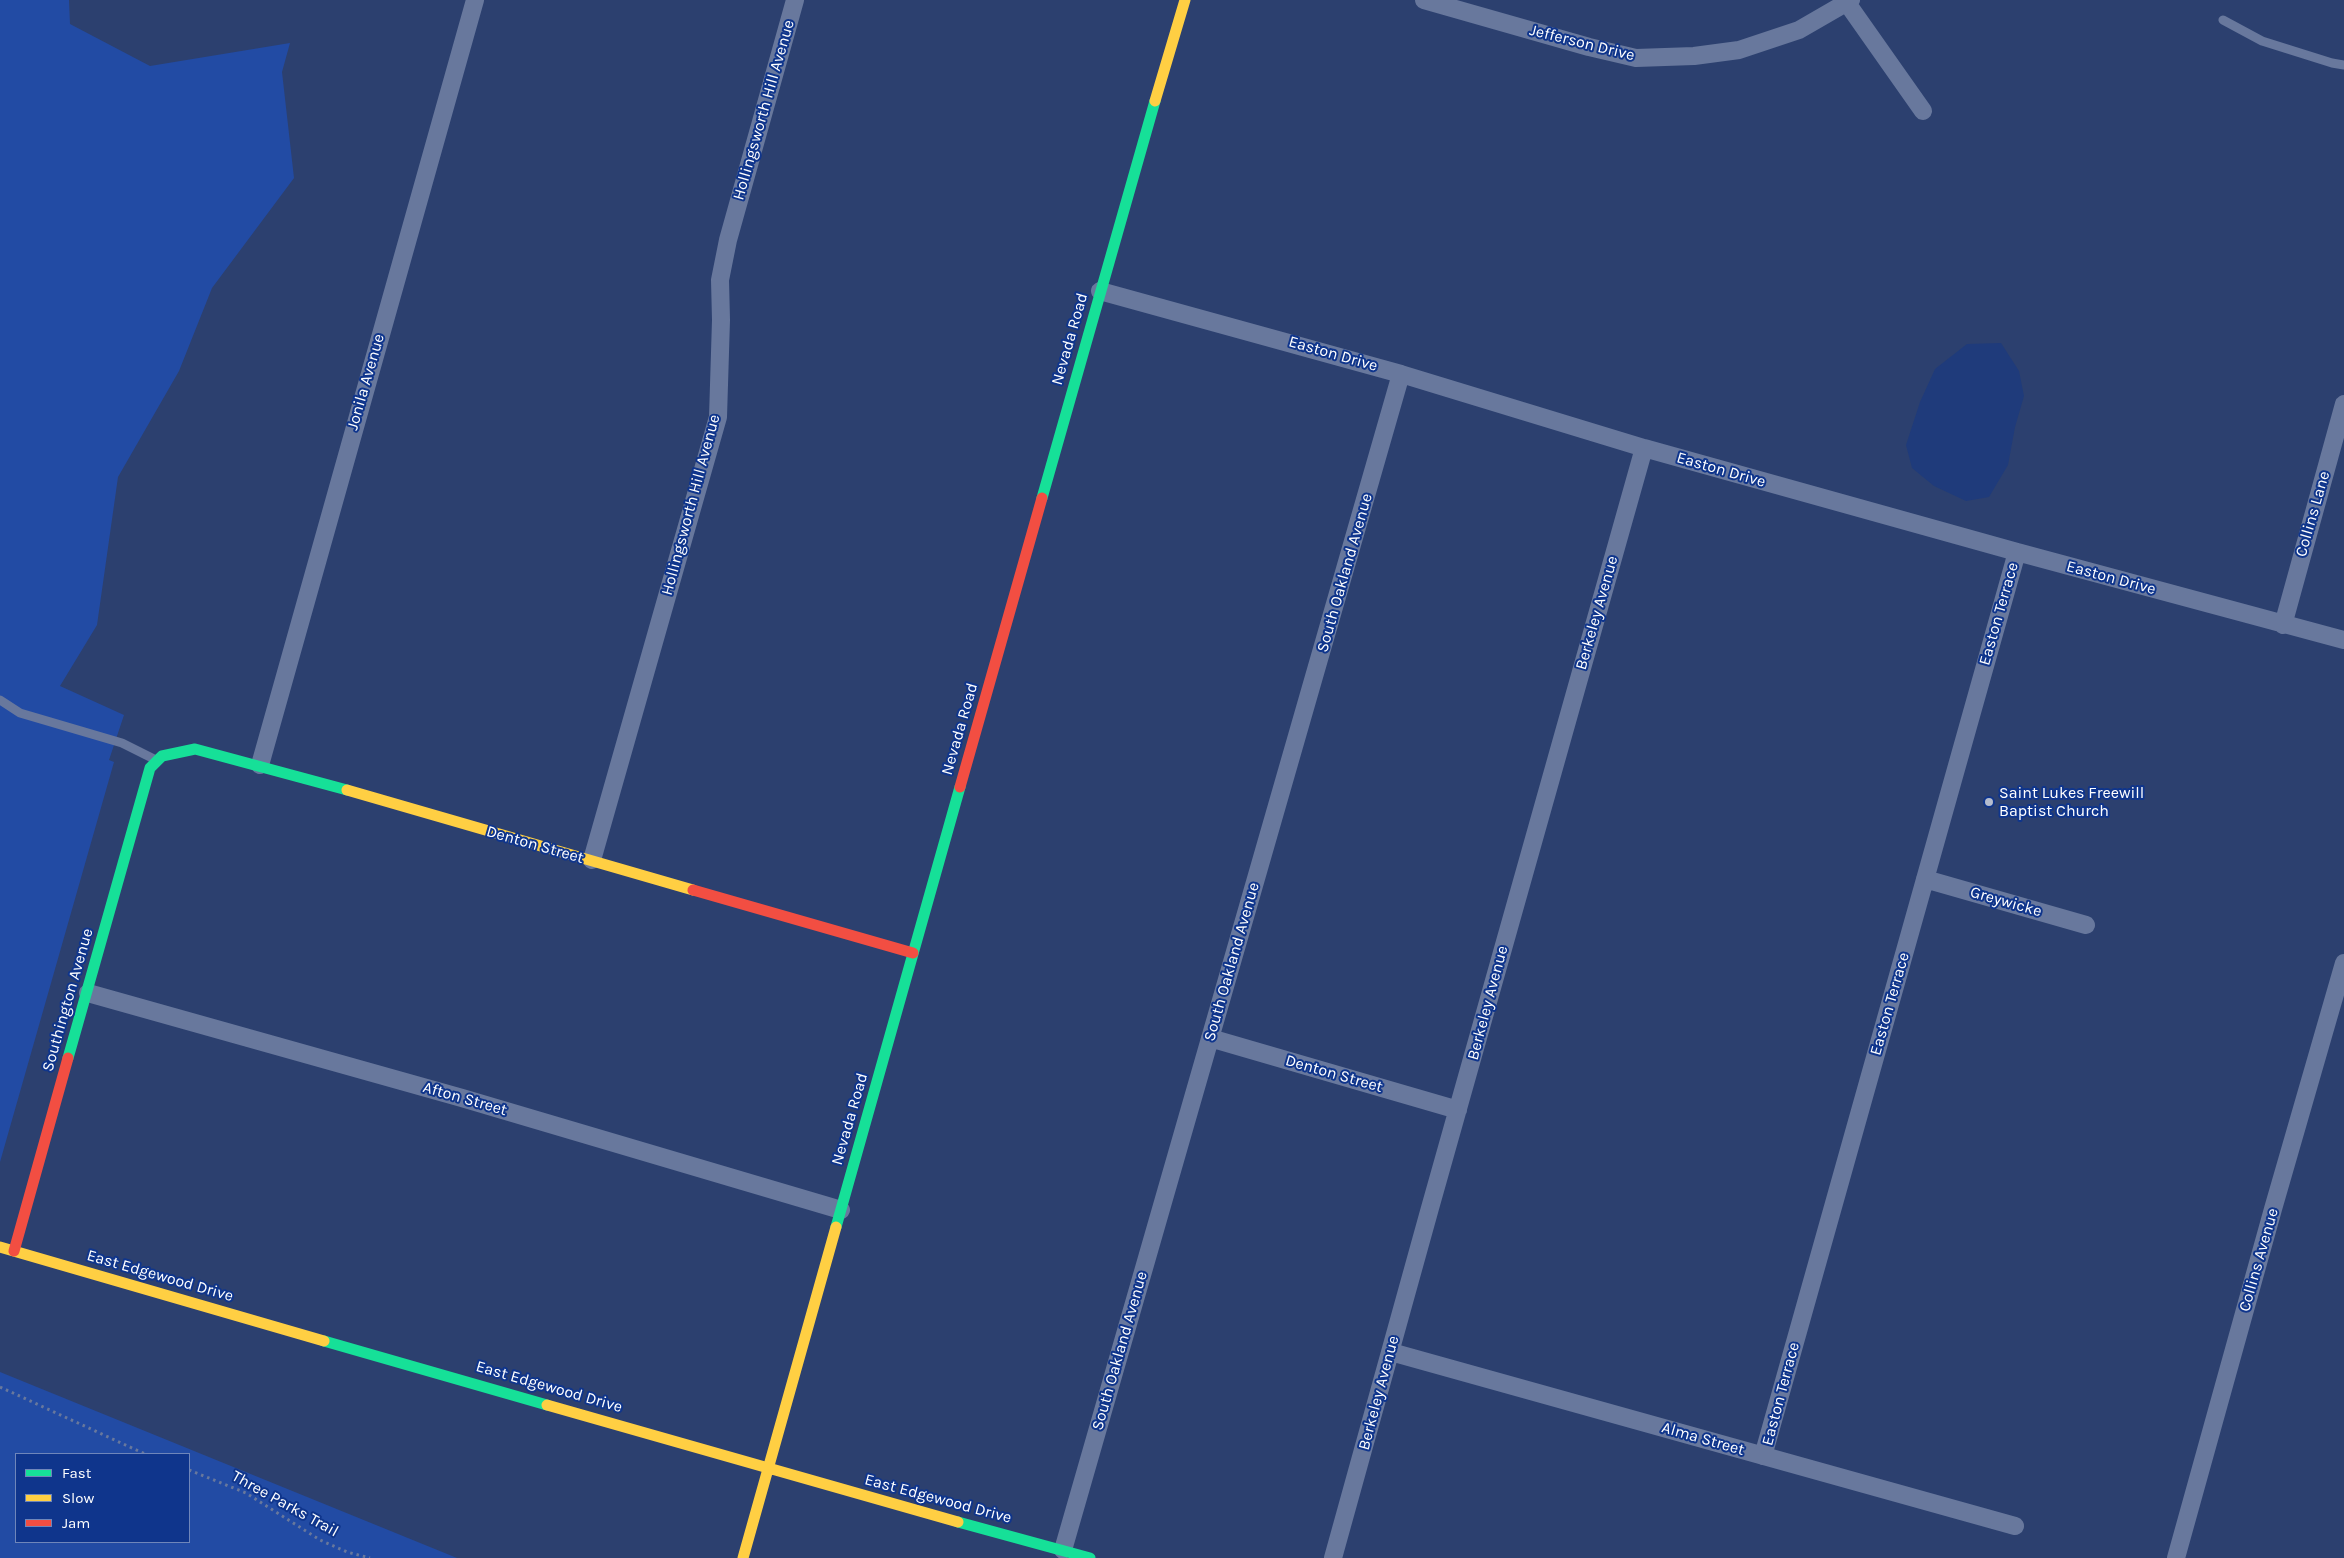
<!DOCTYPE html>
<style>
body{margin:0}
#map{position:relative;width:2344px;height:1558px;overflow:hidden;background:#2c406f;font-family:Karla,sans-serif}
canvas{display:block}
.legend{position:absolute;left:15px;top:1453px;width:175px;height:90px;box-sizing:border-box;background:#0f358c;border:1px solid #6f86ba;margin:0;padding:6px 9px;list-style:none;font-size:15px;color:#fff}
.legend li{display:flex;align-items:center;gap:10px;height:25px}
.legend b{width:25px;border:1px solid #6f86ba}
</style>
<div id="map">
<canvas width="2344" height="1558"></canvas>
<ul class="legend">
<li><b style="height:6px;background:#16e098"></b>Fast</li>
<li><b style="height:6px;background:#ffcf43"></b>Slow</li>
<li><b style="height:6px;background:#f24e42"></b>Jam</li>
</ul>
</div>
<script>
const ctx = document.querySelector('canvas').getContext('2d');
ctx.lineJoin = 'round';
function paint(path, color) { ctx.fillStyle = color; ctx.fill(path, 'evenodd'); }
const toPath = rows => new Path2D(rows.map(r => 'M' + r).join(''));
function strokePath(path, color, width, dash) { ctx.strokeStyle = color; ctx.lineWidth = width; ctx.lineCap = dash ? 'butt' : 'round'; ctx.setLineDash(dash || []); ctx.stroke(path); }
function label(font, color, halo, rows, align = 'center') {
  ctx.font = font + ' Karla,sans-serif'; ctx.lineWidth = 4; ctx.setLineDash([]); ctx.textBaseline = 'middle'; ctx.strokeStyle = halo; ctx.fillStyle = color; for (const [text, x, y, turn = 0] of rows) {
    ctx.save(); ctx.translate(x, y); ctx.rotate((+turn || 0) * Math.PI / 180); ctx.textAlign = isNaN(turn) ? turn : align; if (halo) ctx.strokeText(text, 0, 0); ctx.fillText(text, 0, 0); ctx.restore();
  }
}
const green = toPath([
 [0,0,69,0,70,24,150,66,290,43,282,72,294,178,212,288,179,371,118,477,97,625,60,686,124,715,109,760,114,762,0,1162],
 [0,1372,457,1558,0,1558],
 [16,1454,189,1454,189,1542,16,1542]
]);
const water = toPath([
 [2001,343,2019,371,2024,396,2015,427,2008,465,1989,497,1966,501,1934,486,1912,468,1906,445,1920,402,1935,369,1967,344]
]);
const path = toPath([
 [0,1387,145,1454],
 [189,1470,246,1493,320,1540,347,1552,370,1558]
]);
const lane = toPath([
 [2223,20,2262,41,2332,63,2344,65],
 [0,700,20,713,122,743,154,759]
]);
const street = toPath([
 [1424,0,1589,47,1636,58,1694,56,1739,50,1799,30,1851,0],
 [1847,3,1923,111],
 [1100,291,1401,374,1644,448,2017,552,2344,640],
 [2283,625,2344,404],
 [260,765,475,0],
 [592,860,718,417,721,320,720,280,728,240,795,0],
 [1925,879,2086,925],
 [88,993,462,1098,841,1210],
 [1210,1038,1458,1110],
 [1391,1352,2015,1526],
 [1763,1456,2017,552],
 [1063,1550,1401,374],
 [1333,1558,1430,1208,1644,448],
 [2176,1558,2273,1209,2344,963]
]);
const fast = toPath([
 [1042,498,1155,101],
 [68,1058,150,768,162,756,195,749,347,790],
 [836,1227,960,787],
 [324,1341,547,1405],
 [958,1522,1090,1558]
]);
const slow = toPath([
 [1155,101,1185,0],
 [347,790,693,890],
 [0,1247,324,1341],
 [547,1405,958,1522],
 [743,1558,836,1227]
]);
const jam = toPath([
 [960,787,1042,498],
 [693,890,913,953],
 [14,1251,68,1058]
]);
const markers = [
 [1989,802,5,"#b5bccd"]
];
const streetNames = [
 ["Jefferson Drive",1582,43,14],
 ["Hollingsworth Hill Avenue",764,110,-74],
 ["Nevada Road",1070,339,-74],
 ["Easton Drive",1333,354,16],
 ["Jonila Avenue",366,382,-74],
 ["Easton Drive",1721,470,16],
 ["Hollingsworth Hill Avenue",691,505,-75],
 ["Collins Lane",2313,514,-74],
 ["South Oakland Avenue",1345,573,-74],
 ["Easton Drive",2111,578,15],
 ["Berkeley Avenue",1597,613,-74],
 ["Easton Terrace",1999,614,-74],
 ["Nevada Road",960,729,-74],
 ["Denton Street",535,845,16],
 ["Greywicke",2006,902,16],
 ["South Oakland Avenue",1232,962,-74],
 ["Southington Avenue",68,1000,-74],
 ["Berkeley Avenue",1488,1003,-75],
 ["Easton Terrace",1890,1004,-74],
 ["Denton Street",1334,1074,16],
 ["Afton Street",465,1099,16],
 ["Nevada Road",850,1119,-74],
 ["Collins Avenue",2259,1260,-74],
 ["East Edgewood Drive",160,1276,16],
 ["South Oakland Avenue",1120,1351,-74],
 ["East Edgewood Drive",549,1387,16],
 ["Berkeley Avenue",1379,1393,-75],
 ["Easton Terrace",1781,1394,-75],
 ["Alma Street",1703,1439,16],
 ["East Edgewood Drive",938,1499,15],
 ["Three Parks Trail",285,1504,29]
];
const poiNames = [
 ["Saint Lukes Freewill",1999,793],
 ["Baptist Church",1999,811]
];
paint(green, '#224ba4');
paint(water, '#1f3b7b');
strokePath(path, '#68789d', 3, [2.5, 4]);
strokePath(lane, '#68789d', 9);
strokePath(street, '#68789d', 18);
strokePath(fast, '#16e098', 11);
strokePath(slow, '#ffcf43', 11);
strokePath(jam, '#f24e42', 11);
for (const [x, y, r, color] of markers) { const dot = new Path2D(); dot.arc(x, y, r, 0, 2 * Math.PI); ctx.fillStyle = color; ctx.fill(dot); strokePath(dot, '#0f358c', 2); }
label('16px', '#fff', '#0f358c', streetNames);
label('16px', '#fff', '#0f358c', poiNames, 'left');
</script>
